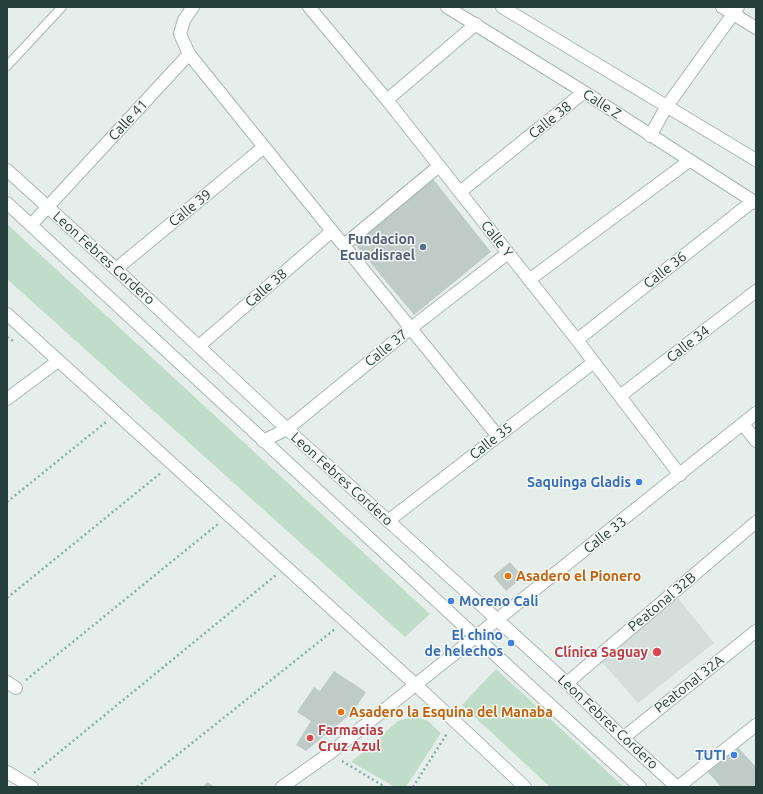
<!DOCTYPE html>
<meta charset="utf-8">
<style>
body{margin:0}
#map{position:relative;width:763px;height:794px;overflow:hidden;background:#e6eeeb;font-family:Ubuntu,sans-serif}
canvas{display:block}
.frame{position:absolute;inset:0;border:8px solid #253f3a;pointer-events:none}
</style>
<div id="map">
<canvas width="763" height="794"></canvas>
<div class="frame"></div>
</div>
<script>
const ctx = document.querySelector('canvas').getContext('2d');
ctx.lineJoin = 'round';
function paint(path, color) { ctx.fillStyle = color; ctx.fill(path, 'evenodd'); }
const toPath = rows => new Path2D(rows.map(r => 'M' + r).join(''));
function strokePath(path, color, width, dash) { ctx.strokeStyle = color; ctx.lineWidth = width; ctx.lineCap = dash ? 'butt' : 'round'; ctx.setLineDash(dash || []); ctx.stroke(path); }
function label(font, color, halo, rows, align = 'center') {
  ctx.font = font + ' Ubuntu,sans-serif'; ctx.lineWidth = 3; ctx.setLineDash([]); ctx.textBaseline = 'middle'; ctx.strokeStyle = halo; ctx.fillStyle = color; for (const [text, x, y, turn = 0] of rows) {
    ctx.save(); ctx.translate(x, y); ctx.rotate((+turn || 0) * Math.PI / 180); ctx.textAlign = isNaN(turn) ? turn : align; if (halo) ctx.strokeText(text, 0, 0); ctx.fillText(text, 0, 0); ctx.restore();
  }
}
const built = toPath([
 [678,598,714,643,638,703,600,660]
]);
const green = toPath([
 [7,224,430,614,405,637,7,279],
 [496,669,624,787,550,787,462,705],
 [410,718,419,718,428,721,441,733,406,787,395,787,351,762,398,721]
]);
const building = toPath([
 [433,179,491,252,414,315,354,243],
 [510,562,523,577,506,591,493,576],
 [334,671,366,692,352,713,306,751,296,745,311,721,297,712,314,687,320,691],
 [735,744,756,767,756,787,721,787,706,770],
 [207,782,215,787,203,787]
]);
const path = toPath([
 [7,337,15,342],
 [7,502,106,422],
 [7,598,162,472],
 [26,680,218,524],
 [342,761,385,787],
 [34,773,276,575],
 [137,787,335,629],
 [413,787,448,732]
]);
const service = toPath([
 [7,66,62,7]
]);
const minor = toPath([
 [309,7,387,100,577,340,680,475],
 [447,7,584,92,756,203],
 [502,7,756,160],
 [722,7,756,28],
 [189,54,497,435],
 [387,100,476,24],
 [650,136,667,106,738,7],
 [460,192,584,92],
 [31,225,189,54,180,34,184,20,193,7],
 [344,245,439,166],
 [116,269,264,147],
 [529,280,689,161],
 [7,314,416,685,525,787],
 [577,340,753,201],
 [199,346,332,231],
 [620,396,756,291],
 [7,399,58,361],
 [743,424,756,441],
 [263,441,287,429,411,328,508,253],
 [388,521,594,362],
 [7,682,16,688],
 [567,683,756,522],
 [623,738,756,631],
 [7,772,32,787],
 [282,787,330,753,756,413],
 [678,787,756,725]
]);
const tertiary = toPath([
 [7,170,116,269,287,429,567,683,623,738,677,787],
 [7,203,476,637,640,787]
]);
const markers = [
 [423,247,4,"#5c6f8a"],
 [639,482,4,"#3f7fe0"],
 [508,576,4,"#e8710a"],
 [451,601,4,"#3f7fe0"],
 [511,643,4,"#3f7fe0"],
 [657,652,5,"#e0444e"],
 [341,712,4,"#e8710a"],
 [310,738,4,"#e0444e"],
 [734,755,4,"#3f7fe0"]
];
const streetNames = [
 ["Calle Z",602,104,33],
 ["Calle 41",128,120,-47],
 ["Calle 38",550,120,-39],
 ["Calle 39",190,208,-39],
 ["Calle Y",497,239,52],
 ["Leon Febres Cordero",104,258,42],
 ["Calle 36",665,270,-38],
 ["Calle 38",266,288,-41],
 ["Calle 34",688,344,-38],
 ["Calle 37",386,348,-39],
 ["Calle 35",491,441,-38],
 ["Leon Febres Cordero",342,479,42],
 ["Calle 33",605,535,-38],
 ["Peatonal 32B",662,602,-40],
 ["Peatonal 32A",689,684,-38],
 ["Leon Febres Cordero",608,722,43]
];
const serviceNames = [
 ["Fundacion",415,239],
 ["Ecuadisrael",415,255]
];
const shopNames = [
 ["Saquinga Gladis",631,482],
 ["Moreno Cali",459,601,"left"],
 ["El chino",503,635],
 ["de helechos",503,651],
 ["TUTI",726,755]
];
const foodNames = [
 ["Asadero el Pionero",516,576],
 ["Asadero la Esquina del Manaba",349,712]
];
const healthNames = [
 ["Clínica Saguay",648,652],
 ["Farmacias",318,730,"left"],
 ["Cruz Azul",318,746,"left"]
];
paint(built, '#d4deda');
paint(green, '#c0ddca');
paint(building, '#becbc7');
strokePath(service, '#a8b6b2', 10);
strokePath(minor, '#a8b6b2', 14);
strokePath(tertiary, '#a8b6b2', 14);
strokePath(path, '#88afa6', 2.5, [2, 3]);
strokePath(service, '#fff', 8);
strokePath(minor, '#fff', 12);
strokePath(tertiary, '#fff', 12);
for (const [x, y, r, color] of markers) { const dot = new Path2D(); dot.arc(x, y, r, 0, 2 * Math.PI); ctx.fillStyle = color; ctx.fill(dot); strokePath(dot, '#f6faf8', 1.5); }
label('14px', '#253f3a', '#f6faf8', streetNames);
label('bold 14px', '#4e5e75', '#f6faf8', serviceNames, 'right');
label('bold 14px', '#366cbe', '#f6faf8', shopNames, 'right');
label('bold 14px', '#c56008', '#f6faf8', foodNames, 'left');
label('bold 14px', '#be3a42', '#f6faf8', healthNames, 'right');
</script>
